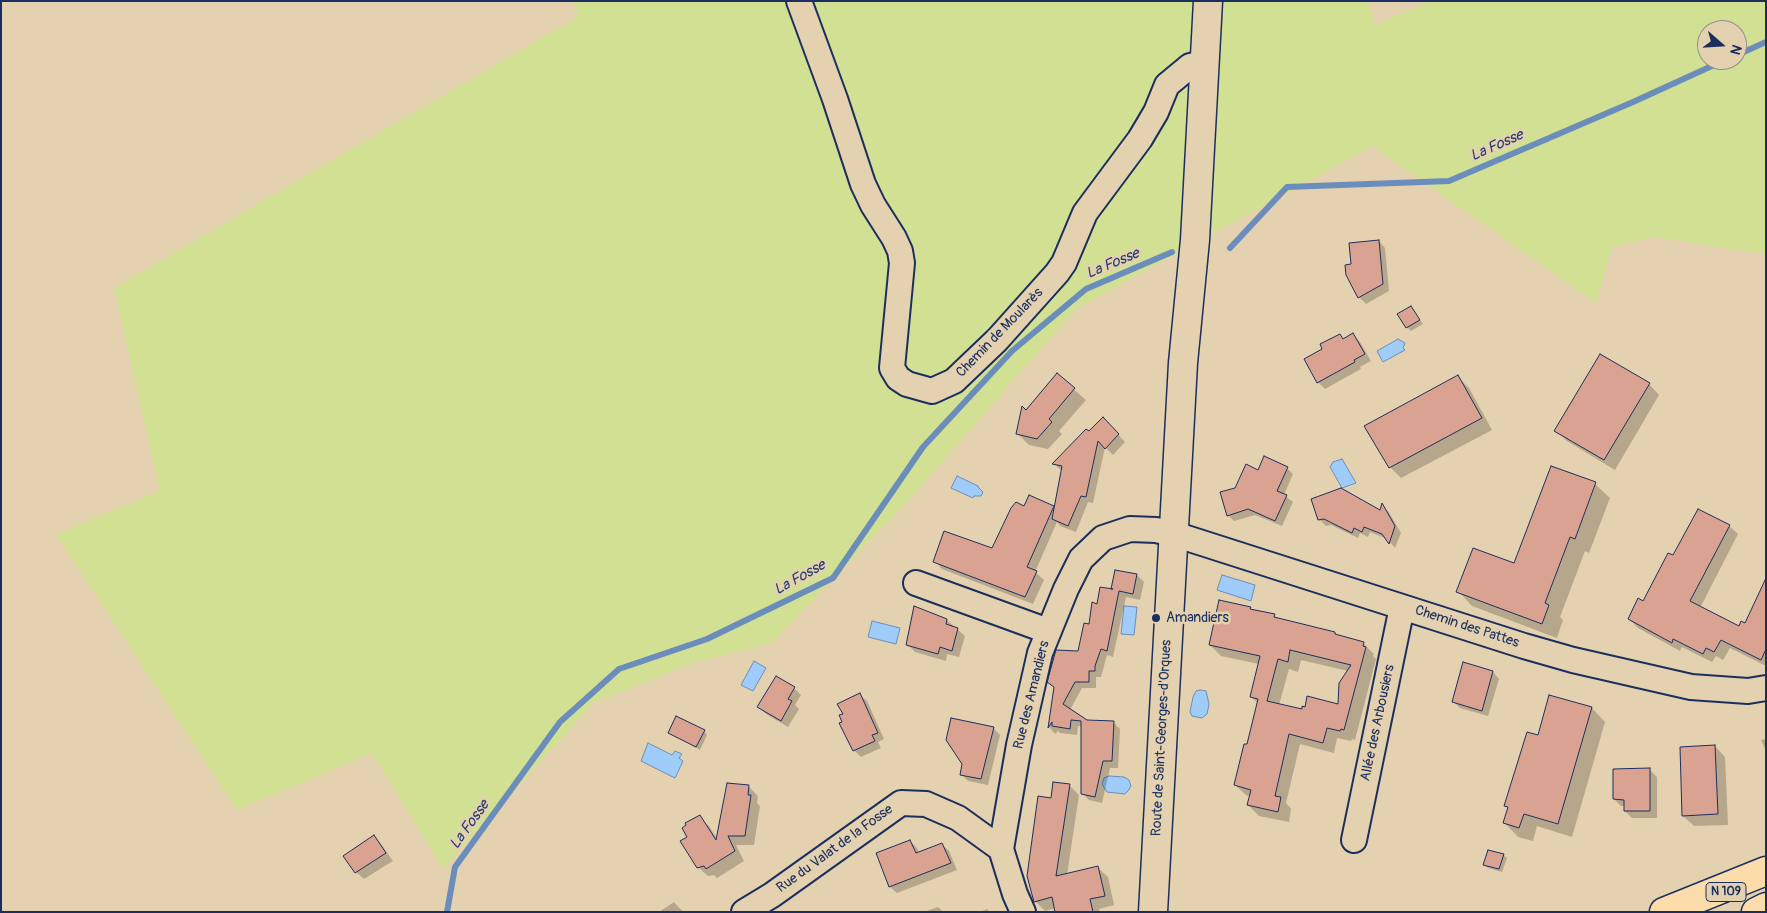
<!DOCTYPE html>
<meta charset="utf-8">
<style>
body{margin:0}
#map{position:relative;width:1767px;height:913px;overflow:hidden;background:#e4d1af;font-family:Pangolin,sans-serif}
canvas{display:block}
.frame{position:absolute;inset:0;border:2px solid #1b2f5e;pointer-events:none}
.north{position:absolute;left:1697px;top:20px;width:50px;height:50px;box-sizing:border-box;background:#e4d1af;border:1px solid #94908f;border-radius:50%;rotate:109deg;font-size:14px;font-weight:700;line-height:20px;text-align:center;color:#1b2f5e}
.north::after{content:'';display:block;margin:auto;width:18px;height:22px;background:#1b2f5e;clip-path:polygon(50% 0,100% 100%,50% 72%,0 100%)}
</style>
<div id="map">
<canvas width="1767" height="913"></canvas>
<div class="frame"></div>
<div class="north">N</div>
</div>
<script>
const ctx = document.querySelector('canvas').getContext('2d');
ctx.lineJoin = 'round';
function paint(path, color) { ctx.fillStyle = color; ctx.fill(path, 'evenodd'); }
const toPath = rows => new Path2D(rows.map(r => 'M' + r).join(''));
function strokePath(path, color, width, dash) { ctx.strokeStyle = color; ctx.lineWidth = width; ctx.lineCap = dash ? 'butt' : 'round'; ctx.setLineDash(dash || []); ctx.stroke(path); }
function label(font, color, halo, rows, align = 'center') {
  ctx.font = font + ' Pangolin,sans-serif'; ctx.lineWidth = 5; ctx.setLineDash([]); ctx.textBaseline = 'middle'; ctx.strokeStyle = halo; ctx.fillStyle = color; for (const [text, x, y, turn = 0] of rows) {
    ctx.save(); ctx.translate(x, y); ctx.rotate((+turn || 0) * Math.PI / 180); ctx.textAlign = isNaN(turn) ? turn : align; if (halo) ctx.strokeText(text, 0, 0); ctx.fillText(text, 0, 0); ctx.restore();
  }
}
const green = toPath([
 [572,1,1368,1,1374,25,1431,1,1766,1,1766,254,1652,237,1612,247,1596,303,1372,146,1076,309,907,502,772,643,692,663,594,703,443,869,372,753,237,810,56,534,160,491,114,288,579,16],
 [1707,30,1737,30,1737,60,1707,60]
]);
const water = toPath([
 [1398,339,1405,343,1403,348,1405,350,1383,362,1377,351,1398,339],
 [1342,459,1356,483,1342,488,1330,467,1333,462,1342,459],
 [957,476,978,486,978,487,983,492,981,496,974,496,973,498,951,488,957,476],
 [1222,575,1255,585,1251,601,1217,590,1222,575],
 [1124,606,1137,607,1134,635,1121,634,1124,606],
 [872,621,900,628,896,644,868,637,872,621],
 [754,661,766,668,753,691,741,685,754,661],
 [1200,690,1206,691,1209,704,1207,714,1202,718,1192,716,1190,712,1193,697,1196,691,1200,690],
 [648,743,672,755,675,751,682,754,679,758,683,761,675,778,641,761,648,743],
 [1109,776,1124,777,1129,780,1131,786,1128,791,1125,794,1107,792,1102,784,1104,778,1109,776]
]);
const shadow = toPath([
 [1379,241,1385,248,1389,291,1366,304,1359,297,1353,265],
 [1411,307,1423,324,1411,331,1407,327],
 [1353,335,1360,342,1371,361,1360,367,1361,369,1325,389,1318,382,1324,349],
 [1057,375,1086,400,1059,431,1062,434,1048,449,1029,445,1018,434,1026,412],
 [1458,377,1469,388,1492,430,1401,478,1390,467],
 [1649,384,1659,395,1615,470,1567,441,1556,430],
 [1103,418,1125,442,1113,455,1105,447,1093,503,1088,502,1076,532,1060,526,1057,522,1035,572,1044,580,1033,604,942,569,935,561,993,549,1024,508,1053,507,1055,509,1062,471,1054,464],
 [1287,468,1293,474,1284,495,1293,502,1282,526,1255,515,1234,521,1228,515,1236,489],
 [1595,484,1610,498,1589,553,1585,551,1560,617,1563,620,1557,638,1472,606,1458,591,1515,565],
 [1312,500,1380,512,1383,506,1388,511,1401,533,1395,548,1387,539,1370,532,1368,537,1360,533,1358,538,1331,525,1326,526,1320,520],
 [1729,526,1738,534,1700,608,1739,627,1746,625,1766,581,1766,666,1730,648,1723,660,1716,656,1712,662,1682,647,1680,651,1638,628,1629,619,1644,602,1674,557],
 [1116,571,1137,575,1144,582,1140,600,1126,597,1113,657,1107,655,1101,677,1096,677,1096,688,1082,688,1070,710,1087,721,1113,722,1120,729,1118,768,1110,768,1102,803,1089,800,1082,793,1082,727,1078,726,1077,735,1060,733,1058,731,1055,734,1049,727,1055,688,1049,682,1079,652,1098,605,1115,591],
 [1250,608,1254,611,1274,615,1278,620,1335,633,1337,636,1363,643,1374,654,1373,656,1376,659,1355,740,1352,739,1351,741,1337,738,1334,753,1300,744,1286,803,1291,809,1289,822,1259,816,1248,805,1251,797,1246,795,1235,785,1248,746,1258,703,1251,697,1259,664,1221,656,1210,645],
 [1301,660,1348,671,1340,706,1305,708,1302,710,1279,705,1289,669,1298,672],
 [947,620,965,636,959,657,947,654,946,661,915,652,908,645],
 [1464,664,1493,672,1499,679,1488,716,1460,708,1453,701],
 [794,688,801,695,795,705,799,709,788,727,766,714,759,707],
 [860,695,867,701,884,739,878,742,881,748,861,757,854,750,844,722,845,715],
 [1592,708,1605,722,1572,837,1537,826,1533,841,1518,837,1505,823,1509,809,1506,806,1538,737],
 [993,728,1000,735,988,785,968,781,961,774],
 [704,731,707,735,700,750,669,732],
 [1766,739,1766,751,1761,740],
 [1715,746,1725,757,1728,825,1694,826,1683,816],
 [1650,770,1657,777,1657,818,1632,818,1625,811,1625,806,1621,806,1614,799],
 [1069,785,1079,795,1067,875,1098,868,1108,877,1114,905,1099,909,1100,912,1057,912,1056,908,1045,911,1035,901,1052,799],
 [749,787,758,796,757,803,760,806,754,845,736,845,744,861,717,878,714,875,708,876,698,867,689,838,699,817,709,826,718,840],
 [374,836,381,844,393,861,364,879,356,872],
 [910,841,917,848,919,853,942,844,949,851,957,870,897,893,890,887,878,854],
 [1503,855,1507,858,1502,872,1488,868,1484,865],
 [674,902,683,912,659,912],
 [938,907,943,912,924,912],
 [987,909,990,912,980,912]
]);
const stream = toPath([
 [1737,55,1766,42],
 [1230,248,1287,187,1449,181,1633,102,1725,60],
 [447,912,455,867,560,722,619,669,707,639,833,578,923,447,1012,351,1086,289,1172,252]
]);
const building = toPath([
 [1379,240,1383,284,1358,298,1346,275,1345,265,1351,264,1349,243,1379,240],
 [1411,306,1420,320,1406,328,1397,314,1411,306],
 [1353,333,1365,354,1354,360,1355,362,1317,383,1304,359,1322,349,1320,344,1340,334,1343,339,1353,333],
 [1600,354,1650,383,1604,460,1554,431,1600,354],
 [1057,373,1075,388,1049,419,1052,422,1037,439,1016,434,1022,406,1026,410,1057,373],
 [1458,375,1482,418,1389,468,1364,426,1458,375],
 [1103,417,1119,434,1105,449,1098,441,1086,497,1081,496,1068,526,1052,519,1062,466,1052,464,1086,429,1089,431,1103,417],
 [1264,456,1288,467,1277,491,1287,495,1275,521,1248,509,1227,516,1220,492,1235,488,1246,464,1258,470,1264,456],
 [1551,466,1596,482,1575,539,1570,537,1545,603,1549,605,1542,624,1456,592,1473,548,1514,563,1551,466],
 [1341,488,1380,510,1382,503,1395,526,1389,544,1382,534,1364,527,1362,532,1354,528,1352,533,1324,519,1318,520,1311,499,1341,488],
 [1029,495,1054,506,1027,567,1037,571,1025,597,933,562,944,531,992,548,1011,508,1016,502,1024,506,1029,495],
 [1698,509,1730,525,1690,601,1739,626,1741,621,1745,623,1766,578,1766,649,1761,660,1721,640,1714,652,1706,648,1703,654,1673,639,1672,643,1628,619,1638,598,1643,601,1668,553,1673,555,1698,509],
 [1115,570,1137,574,1133,594,1119,591,1107,651,1101,649,1095,666,1095,671,1089,671,1089,682,1075,682,1063,704,1087,720,1114,721,1112,761,1103,761,1095,797,1081,794,1081,721,1071,720,1070,729,1052,726,1052,722,1048,728,1054,687,1047,682,1056,650,1078,651,1084,623,1089,624,1092,602,1097,604,1100,587,1113,589,1111,589,1115,570],
 [1219,600,1251,607,1250,609,1275,614,1274,617,1335,632,1335,634,1364,642,1363,646,1366,647,1344,730,1341,729,1340,731,1327,728,1323,743,1289,734,1275,796,1281,797,1278,812,1247,805,1251,790,1234,785,1244,744,1247,744,1258,699,1250,697,1260,656,1209,645,1219,600],
 [1290,650,1351,665,1339,683,1338,704,1307,696,1305,707,1302,706,1302,709,1267,701,1278,659,1288,662,1290,650],
 [914,606,947,619,946,624,958,628,952,651,940,647,938,654,906,645,914,606],
 [1463,662,1493,671,1482,711,1452,702,1463,662],
 [776,676,795,687,788,699,792,701,781,721,757,707,776,676],
 [860,693,878,733,872,735,875,741,853,751,839,723,842,722,839,715,843,714,837,704,860,693],
 [1549,695,1592,707,1558,824,1524,814,1519,828,1503,823,1508,807,1504,806,1527,732,1538,735,1549,695],
 [676,716,705,730,696,747,668,733,676,716],
 [951,718,994,727,981,779,960,775,962,764,946,740,951,718],
 [1715,745,1718,814,1682,816,1680,747,1715,745],
 [1650,768,1650,811,1624,811,1624,800,1613,799,1613,769,1650,768],
 [1053,782,1070,784,1056,876,1098,866,1105,896,1090,899,1093,912,1055,912,1052,897,1034,902,1027,876,1038,796,1051,798,1053,782],
 [727,783,749,785,748,795,751,795,745,836,728,836,735,851,706,869,704,866,697,868,680,841,687,837,682,828,686,825,685,823,700,815,716,840,727,783],
 [374,835,386,853,355,873,343,856,374,835],
 [910,840,916,853,942,843,951,863,889,887,876,853,910,840],
 [1488,850,1504,854,1499,869,1483,865,1488,850]
]);
const street = toPath([
 [799,1,835,99,863,184,873,205,894,238,900,251,902,263,892,368,898,378,907,384,932,391,954,381,997,340,1057,273,1064,263,1085,213,1140,139,1156,112,1167,85,1190,66,1205,63],
 [916,583,1048,631],
 [1354,840,1402,607],
 [1001,849,1019,745,1040,653,1066,589,1081,559,1103,538,1130,529,1156,530,1174,534,1524,646,1573,660,1691,687,1748,691,1766,688],
 [744,912,772,895,901,803,926,804,958,818,1001,849,1015,894,1023,912]
]);
const secondary = toPath([
 [1153,912,1183,363,1195,240,1208,1]
]);
const highway = toPath([
 [1664,912,1766,871],
 [1756,912,1766,907]
]);
const markers = [
 [1156,618,5,"#1b2f5e"]
];
const shields = [
 [1726,892,40]
];
const shieldNames = [
 ["N 109",1726,892]
];
const streetNames = [
 ["Chemin de Moularès",1000,333,-46],
 ["Chemin des Pattes",1467,627,18],
 ["Rue des Amandiers",1032,695,-76],
 ["Allée des Arbousiers",1378,723,-78],
 ["Route de Saint-Georges-d'Orques",1162,738,-87],
 ["Rue du Valat de la Fosse",835,849,-36]
];
const poiNames = [
 ["Amandiers",1166,618]
];
const waterNames = [
 ["La Fosse",1497,146,-24],
 ["La Fosse",1113,264,-23],
 ["La Fosse",800,578,-29],
 ["La Fosse",470,825,-54]
];
paint(green, '#d2e093');
paint(water, '#9fccf9');
strokePath(water, '#6a8dbb', 1);
paint(shadow, '#0003');
strokePath(stream, '#6a8dbb', 6);
paint(building, '#daa391');
strokePath(building, '#1b2f5e', 1);
strokePath(street, '#1b2f5e', 28);
strokePath(secondary, '#1b2f5e', 31);
strokePath(highway, '#1b2f5e', 31);
strokePath(street, '#e4d1af', 24);
strokePath(secondary, '#e4d1af', 28);
strokePath(highway, '#fddcac', 28);
for (const [x, y, r, color] of markers) { const dot = new Path2D(); dot.arc(x, y, r, 0, 2 * Math.PI); ctx.fillStyle = color; ctx.fill(dot); strokePath(dot, '#e4d1af', 2); }
for (const [x, y, w] of shields) { const box = new Path2D(); box.roundRect(x - w / 2, y - 9.5, w, 19, 4); ctx.fillStyle = '#e4d1af'; ctx.fill(box); strokePath(box, '#1b2f5e', 1); }
label('bold 12px', '#1b2f5e', null, shieldNames);
label('14px', '#1b2f5e', '#e4d1af', streetNames);
label('14px', '#1b2f5e', '#e4d1af', poiNames, 'left');
label('italic 15px', '#283f6e', '#e4d1af', waterNames);
</script>
